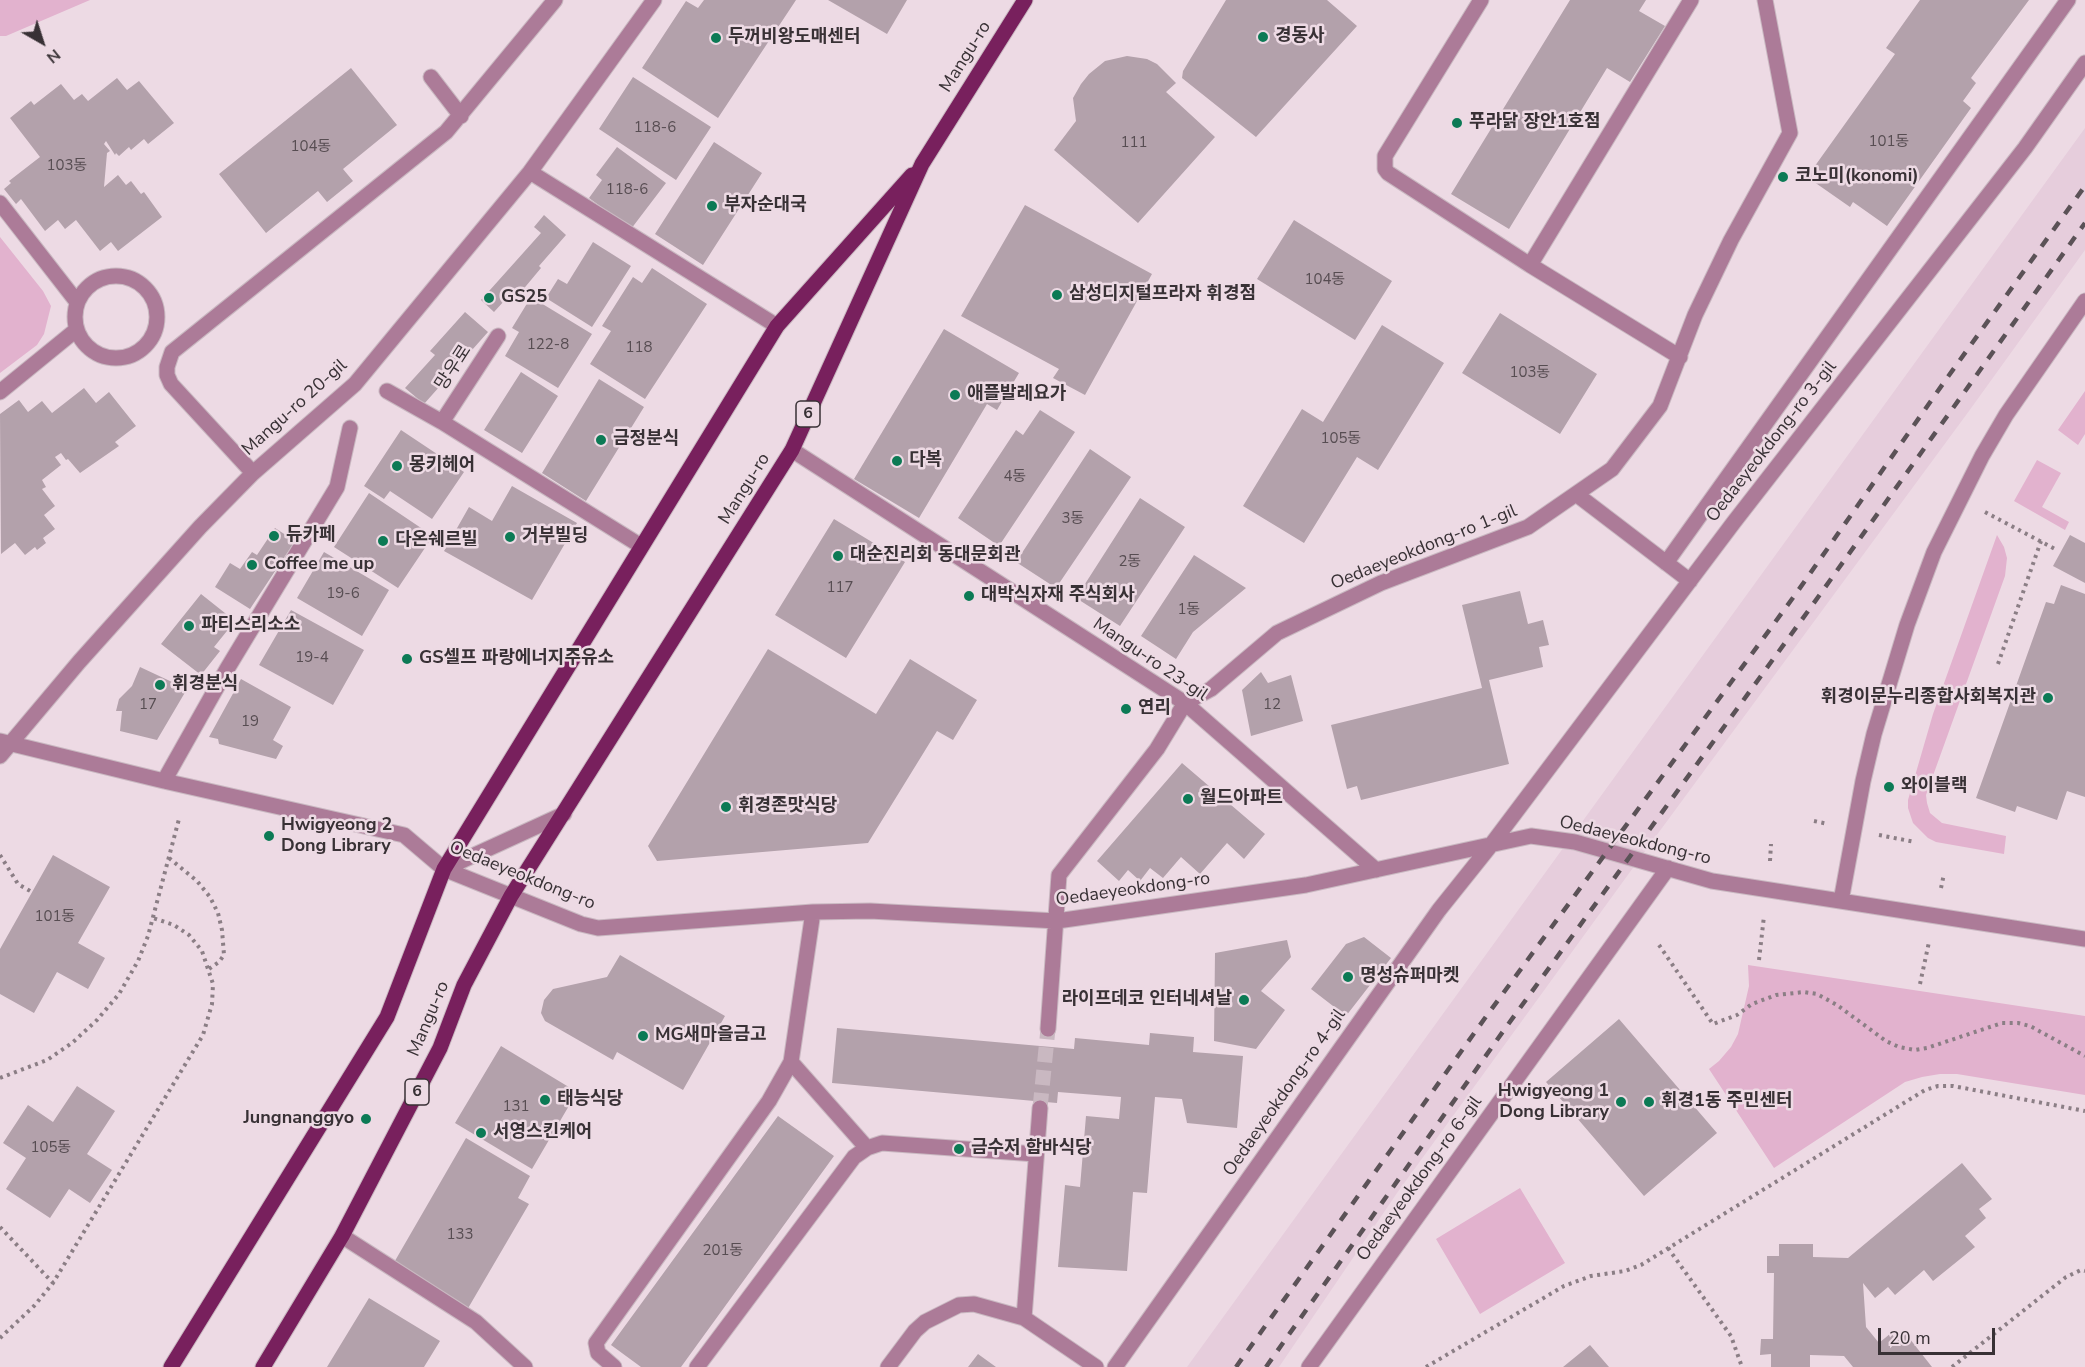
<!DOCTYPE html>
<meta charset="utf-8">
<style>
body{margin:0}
#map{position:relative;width:2085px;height:1367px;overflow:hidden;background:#eddae4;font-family:"Nunito Sans",sans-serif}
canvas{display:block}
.north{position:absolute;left:12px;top:12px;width:60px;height:60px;-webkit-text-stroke:4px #eddae4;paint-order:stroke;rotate:141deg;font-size:16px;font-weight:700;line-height:24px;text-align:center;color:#383135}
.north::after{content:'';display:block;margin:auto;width:21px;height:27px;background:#383135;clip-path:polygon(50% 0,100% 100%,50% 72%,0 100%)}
.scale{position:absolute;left:1878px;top:1328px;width:117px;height:27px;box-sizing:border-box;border:3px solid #383135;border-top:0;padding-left:8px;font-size:18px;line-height:21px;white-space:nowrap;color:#383135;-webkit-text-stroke:4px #eddae4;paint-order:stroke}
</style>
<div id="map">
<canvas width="2085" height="1367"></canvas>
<div class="north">N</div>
<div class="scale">20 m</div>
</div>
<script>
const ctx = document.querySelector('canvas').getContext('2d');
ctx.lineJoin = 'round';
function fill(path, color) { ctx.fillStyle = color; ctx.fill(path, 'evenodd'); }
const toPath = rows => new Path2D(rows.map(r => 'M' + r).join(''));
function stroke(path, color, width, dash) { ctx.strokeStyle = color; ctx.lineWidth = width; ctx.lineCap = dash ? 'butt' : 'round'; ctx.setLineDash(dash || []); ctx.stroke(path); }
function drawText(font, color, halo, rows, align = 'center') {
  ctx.font = font + ' "Nunito Sans","Noto Sans KR",sans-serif'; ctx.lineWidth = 5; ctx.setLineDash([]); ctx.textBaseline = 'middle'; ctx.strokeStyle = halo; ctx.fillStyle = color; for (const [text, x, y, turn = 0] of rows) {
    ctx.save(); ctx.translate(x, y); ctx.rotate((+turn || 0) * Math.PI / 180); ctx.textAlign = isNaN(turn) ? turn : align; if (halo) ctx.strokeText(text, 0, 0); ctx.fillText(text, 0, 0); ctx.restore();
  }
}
const built = toPath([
 [2085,128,2085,250,1969,411,1659,832,1397,1193,1279,1367,1187,1367]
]);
const green = toPath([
 [0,0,90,0,6,36,0,36],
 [0,237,43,291,51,306,44,334,37,345,0,373],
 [2085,391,2085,434,2078,445,2058,430],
 [2037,460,2061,473,2042,507,2069,522,2065,530,2014,501],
 [1997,535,2004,547,2007,558,2005,576,1926,795,1927,803,1930,813,1942,823,2006,836,2004,854,1936,842,1928,838,1913,823,1908,808,1908,800,1933,714],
 [1748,965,2085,1016,2085,1095,1957,1074,1940,1074,1922,1077,1905,1082,1774,1168,1709,1069,1719,1061,1731,1047,1738,1034,1749,986],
 [1520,1188,1565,1263,1480,1314,1436,1239]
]);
const building = toPath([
 [704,0,796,0,718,118,642,68,686,1,698,8],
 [828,0,907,0,887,34],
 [1226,0,1327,0,1357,26,1256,137,1182,78,1183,71],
 [1570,0,1646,0,1639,11,1665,26,1630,82,1607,68,1509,229,1451,194],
 [1920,0,2029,0,1971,78,1976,83,1963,101,1971,108,1887,226,1853,202,1850,207,1807,177,1895,54,1886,48],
 [1127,56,1147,59,1157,64,1176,83,1166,92,1215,137,1138,223,1054,150,1076,121,1073,98,1081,84,1089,74,1105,61],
 [351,68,397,125,343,169,353,181,327,202,318,191,266,233,219,174],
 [633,77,711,127,676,180,599,129],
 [117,78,127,90,139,81,174,123,148,144,144,139,131,150,129,147,119,156,116,153,115,155,106,141,104,144,110,151,107,153,104,187,118,175,126,185,131,181,141,194,144,192,162,217,118,251,111,242,100,251,76,220,65,229,58,220,45,231,21,199,16,204,4,189,11,183,9,181,40,157,10,118,31,101,34,105,61,84,74,100,82,94,88,101],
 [714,142,762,173,703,265,655,234],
 [617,147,666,183,631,229,589,198,602,180,596,175],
 [1025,205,1152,274,1085,395,1053,378,1059,369,961,316],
 [544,215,566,235,539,266,541,268,521,292,516,288,494,312,481,300,541,233,534,227],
 [1294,220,1392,281,1355,340,1257,279],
 [593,242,631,266,592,327,546,298,558,279,567,284],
 [652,268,707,304,645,399,590,364,611,331,602,326,633,277,642,283],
 [531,297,592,334,558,388,505,356,519,332,512,328],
 [465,312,488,332,424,404,405,388,435,355,430,351],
 [1500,313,1597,374,1560,434,1462,373],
 [1382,325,1444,363,1378,470,1357,457,1304,543,1243,506,1302,409,1323,422],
 [944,329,1019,373,997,410,987,404,919,518,854,479],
 [521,372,558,396,522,453,484,430],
 [599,379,644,407,586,501,542,473],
 [84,388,96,403,109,392,136,426,115,442,119,446,80,473,68,459,66,460,61,453,55,457,61,465,42,480,46,487,42,489,55,506,44,515,55,529,43,538,46,543,37,550,35,547,25,555,15,543,1,554,0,414,19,400,28,412,42,401,52,413],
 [1040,410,1075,432,999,546,958,518,1016,430,1023,435],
 [401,430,464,472,432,519,390,491,384,499,364,486],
 [1090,449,1131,477,1056,588,1016,562],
 [512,486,577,523,532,600,444,551,469,507,492,521],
 [369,493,433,536,398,588,334,547],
 [1140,498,1185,527,1120,626,1076,598],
 [834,519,905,562,846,658,775,615],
 [275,528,295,541,250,609,215,587,230,563,240,569,252,552,257,555],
 [2070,535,2085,543,2085,583,2053,566],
 [324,552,389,590,362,636,297,598],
 [1194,555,1246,588,1193,632,1176,659,1141,636],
 [2061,585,2085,594,2085,797,2067,791,2057,820,2017,806,2015,812,1976,798,2046,602,2054,604],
 [1520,591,1528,624,1543,620,1549,645,1539,647,1543,667,1489,680,1509,764,1361,800,1357,786,1347,789,1331,725,1482,688,1462,605],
 [201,594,235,621,214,647,220,651,201,675,161,644],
 [291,610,364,650,333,705,259,665],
 [768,649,876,714,910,659,977,700,953,740,937,731,868,843,657,861,648,846],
 [140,667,187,689,157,740,120,731,122,711,116,711,119,699,132,686],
 [1261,672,1268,683,1291,675,1303,721,1251,736,1242,690],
 [241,679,291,707,273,740,283,746,276,759,219,744,218,739,209,737],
 [1182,763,1265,834,1244,859,1227,843,1200,874,1181,857,1163,878,1150,868,1140,881,1128,870,1119,881,1097,861],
 [53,855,110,887,78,943,105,958,88,989,57,972,34,1013,0,994,0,949],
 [1364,937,1391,958,1346,1016,1311,989,1346,944],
 [1287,940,1291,957,1261,991,1285,1010,1256,1049,1214,1041,1215,953],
 [620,955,725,1016,683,1090,617,1052,613,1060,545,1021,541,1013,544,1000,553,989,607,977],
 [1619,1019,1717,1133,1644,1196,1546,1082],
 [837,1028,1074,1049,1075,1038,1149,1045,1150,1033,1194,1037,1193,1052,1243,1056,1237,1128,1187,1123,1182,1099,1155,1097,1147,1193,1133,1192,1127,1271,1058,1267,1065,1185,1080,1187,1086,1116,1119,1119,1121,1097,1058,1092,1057,1103,832,1083],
 [501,1046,577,1092,532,1169,455,1123],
 [77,1086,115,1111,87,1154,112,1170,90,1203,69,1189,50,1218,6,1189,26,1158,3,1143,28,1105,53,1122],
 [778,1116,834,1156,681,1367,641,1367,611,1345],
 [466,1138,530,1176,518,1198,529,1204,467,1310,392,1266],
 [1962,1163,1992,1199,1979,1209,1986,1218,1965,1236,1975,1247,1933,1281,1924,1270,1895,1295,1888,1287,1875,1298,1863,1283,1866,1327,1879,1343,1891,1333,1897,1341,1906,1334,1932,1367,1853,1367,1844,1356,1810,1355,1810,1367,1771,1367,1771,1354,1760,1355,1761,1339,1773,1339,1774,1273,1767,1273,1767,1256,1779,1256,1779,1244,1813,1244,1813,1257,1848,1258],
 [369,1298,440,1341,424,1367,327,1367],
 [1590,1345,1609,1367,1563,1367],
 [978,1354,996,1367,968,1367]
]);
const minorTunnel = toPath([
 [1040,1108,1048,1029]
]);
const path = toPath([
 [1985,512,2057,550],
 [1998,664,2041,541],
 [1814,821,1828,824],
 [1879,835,1915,842],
 [0,855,18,884,32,892],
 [169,858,197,881,210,897,218,913,222,930,224,955,219,962,209,969],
 [1770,861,1771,844],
 [1941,888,1944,874],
 [1659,945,1713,1024,1737,1015,1752,1004,1776,995,1804,992,1817,994,1837,1005,1886,1041,1899,1047,1915,1050,1927,1048,2002,1023,2018,1023,2030,1026,2085,1056],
 [1759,960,1764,916],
 [1920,984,1929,942],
 [0,1078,47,1060,72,1043,97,1020,119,994,138,961,148,936,179,819],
 [0,1227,53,1283],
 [1668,1248,1731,1336,1742,1367],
 [0,1338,34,1306,53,1283,203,1035,212,1004,213,984,202,951,189,935,174,925,153,918],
 [1426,1367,1564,1286,1591,1276,1625,1271,1641,1265,1925,1090,1938,1086,1953,1086,2085,1111],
 [1952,1367,2066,1277,2081,1270,2085,1271]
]);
const minor = toPath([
 [1481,0,1385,156,1385,169,1388,173,1530,265,1680,357],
 [431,77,461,116],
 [530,172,777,326],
 [0,203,77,302],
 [1530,265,1691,0],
 '75 317a41 41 0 1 1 82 0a41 41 0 1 1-82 0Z',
 [387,391,442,422,641,546],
 [0,392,76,330],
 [442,422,498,336],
 [792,450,1185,703,1376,870],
 [253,473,171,384,167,375,167,367,172,352,446,132,555,0],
 [1576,494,1690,581],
 [1666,563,2068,0],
 [0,741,164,781,404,835,444,869,581,924,598,928,813,912,870,911,1057,921,1306,885,1531,836,1575,842,1712,881,2085,939],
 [0,756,79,662,200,527,253,473,355,384,530,172,654,0],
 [164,781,227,669,337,487,350,428],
 [444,869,564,814],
 [1841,901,1863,781,1874,734,1907,625,1934,552,1982,456,2006,415,2085,301],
 [1048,1029,1059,875,1157,749,1185,703,1211,689,1277,633,1381,583,1528,527,1612,469,1660,406,1695,315,1731,240,1790,133,1765,0],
 [791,1062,867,1148],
 [342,1236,476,1322,525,1367],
 [1024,1318,1096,1367],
 [614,1367,598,1353,596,1343,769,1101,791,1062,813,912],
 [697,1367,854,1157,867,1148,882,1143,1036,1154],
 [888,1367,915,1331,925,1322,959,1305,974,1304,1024,1318,1040,1108],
 [1115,1367,1439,910,1491,845,1734,522,2025,148,2085,63],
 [1309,1367,1668,868]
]);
const major = toPath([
 [171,1367,387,1017,444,869,777,326,912,175],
 [263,1367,342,1236,440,1048,464,985,511,896,792,450,922,164,1025,0]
]);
const rail = toPath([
 [1236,1367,1485,1018,1795,595,1947,378,2085,186],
 [1266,1367,1504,1030,1811,607,2085,223]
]);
const markers = [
 [1263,37,6,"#0c7a55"],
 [716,38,6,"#0c7a55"],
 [1457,123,6,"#0c7a55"],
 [1783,177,6,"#0c7a55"],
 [712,206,6,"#0c7a55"],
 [1057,295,6,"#0c7a55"],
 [489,298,6,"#0c7a55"],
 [955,395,6,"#0c7a55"],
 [601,440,6,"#0c7a55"],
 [897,461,6,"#0c7a55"],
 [397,466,6,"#0c7a55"],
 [274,536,6,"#0c7a55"],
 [510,537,6,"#0c7a55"],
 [383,541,6,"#0c7a55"],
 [838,556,6,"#0c7a55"],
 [252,565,6,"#0c7a55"],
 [969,596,6,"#0c7a55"],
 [189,626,6,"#0c7a55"],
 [407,659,6,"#0c7a55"],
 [160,685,6,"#0c7a55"],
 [2048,698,6,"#0c7a55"],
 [1126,709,6,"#0c7a55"],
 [1889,787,6,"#0c7a55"],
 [1188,799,6,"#0c7a55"],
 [726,807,6,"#0c7a55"],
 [269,836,6,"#0c7a55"],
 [1348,977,6,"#0c7a55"],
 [1244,1000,6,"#0c7a55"],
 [643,1036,6,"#0c7a55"],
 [545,1100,6,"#0c7a55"],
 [1621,1102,6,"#0c7a55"],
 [1649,1102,6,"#0c7a55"],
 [366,1119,6,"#0c7a55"],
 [481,1133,6,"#0c7a55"],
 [959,1149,6,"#0c7a55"]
];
const numberNames = [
 ["118-6",655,128],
 ["101동",1889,142],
 ["111",1134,143],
 ["104동",311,147],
 ["103동",67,166],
 ["118-6",627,190],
 ["104동",1325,280],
 ["122-8",548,345],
 ["118",639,348],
 ["103동",1530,373],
 ["105동",1341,439],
 ["4동",1015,477],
 ["3동",1073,519],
 ["2동",1130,562],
 ["117",840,588],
 ["19-6",343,594],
 ["1동",1189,610],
 ["19-4",312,658],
 ["17",148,705],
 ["12",1272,705],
 ["19",250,722],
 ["101동",55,917],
 ["131",516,1107],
 ["105동",51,1148],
 ["133",460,1235],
 ["201동",723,1251]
];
const shields = [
 [808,414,24],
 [417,1092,24]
];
const shieldNames = [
 ["6",808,414],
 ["6",417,1092]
];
const poiNames = [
 ["경동사",1275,37],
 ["두꺼비왕도매센터",728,38],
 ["푸라닭 장안1호점",1469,123],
 ["코노미(konomi)",1795,177],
 ["부자순대국",724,206],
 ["삼성디지털프라자 휘경점",1069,295],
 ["GS25",501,298],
 ["애플발레요가",967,395],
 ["금정분식",613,440],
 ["다복",909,461],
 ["몽키헤어",409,466],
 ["듀카페",286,536],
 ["거부빌딩",522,537],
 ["다온쉐르빌",395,541],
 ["대순진리회 동대문회관",850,556],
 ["Coffee me up",264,565],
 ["대박식자재 주식회사",981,596],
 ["파티스리소소",201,626],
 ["GS셀프 파랑에너지주유소",419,659],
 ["휘경분식",172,685],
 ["휘경이문누리종합사회복지관",2036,698,"right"],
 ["연리",1138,709],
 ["와이블랙",1901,787],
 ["월드아파트",1200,799],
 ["휘경존맛식당",738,807],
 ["Hwigyeong 2",281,826],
 ["Dong Library",281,847],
 ["명성슈퍼마켓",1360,977],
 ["라이프데코 인터네셔날",1232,1000,"right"],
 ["MG새마을금고",655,1036],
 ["Hwigyeong 1",1609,1092,"right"],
 ["Dong Library",1609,1113,"right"],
 ["태능식당",557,1100],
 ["휘경1동 주민센터",1661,1102],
 ["Jungnanggyo",354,1119,"right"],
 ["서영스킨케어",493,1133],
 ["금수저 함바식당",971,1149]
];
const streetNames = [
 ["Mangu-ro",966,57,-58],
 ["망우로",454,368,-57],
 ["Mangu-ro 20-gil",295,408,-42],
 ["Oedaeyeokdong-ro 3-gil",1772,442,-52],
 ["Mangu-ro",745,489,-58],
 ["Oedaeyeokdong-ro 1-gil",1424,548,-22],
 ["Mangu-ro 23-gil",1150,660,34],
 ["Oedaeyeokdong-ro",1635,841,14],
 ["Oedaeyeokdong-ro",522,876,22],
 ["Oedaeyeokdong-ro",1133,890,-8],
 ["Mangu-ro",429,1019,-67],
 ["Oedaeyeokdong-ro 4-gil",1285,1093,-55],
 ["Oedaeyeokdong-ro 6-gil",1420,1179,-54]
];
fill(built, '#e6cddc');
fill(green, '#e2b2ce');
fill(building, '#b3a1ab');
stroke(minorTunnel, '#c9b8c1', 15, [15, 8]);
stroke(minor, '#c9b8c1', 17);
stroke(major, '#c9b8c1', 17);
stroke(path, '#8b7e85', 4, [3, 4.5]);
stroke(minor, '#ac7b98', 15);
stroke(major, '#78205d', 15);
stroke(rail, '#5b5257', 4.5, [10, 10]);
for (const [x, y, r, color] of markers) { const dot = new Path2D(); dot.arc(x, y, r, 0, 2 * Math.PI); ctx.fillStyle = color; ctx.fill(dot); stroke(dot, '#eddae4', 2); }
drawText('15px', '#574d52', null, numberNames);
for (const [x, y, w] of shields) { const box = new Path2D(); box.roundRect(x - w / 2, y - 13, w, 26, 4.5); ctx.fillStyle = '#eddae4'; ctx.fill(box); stroke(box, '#383135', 1.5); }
drawText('bold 16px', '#383135', null, shieldNames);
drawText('bold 18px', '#383135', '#eddae4', poiNames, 'left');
drawText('18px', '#383135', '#eddae4', streetNames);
</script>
